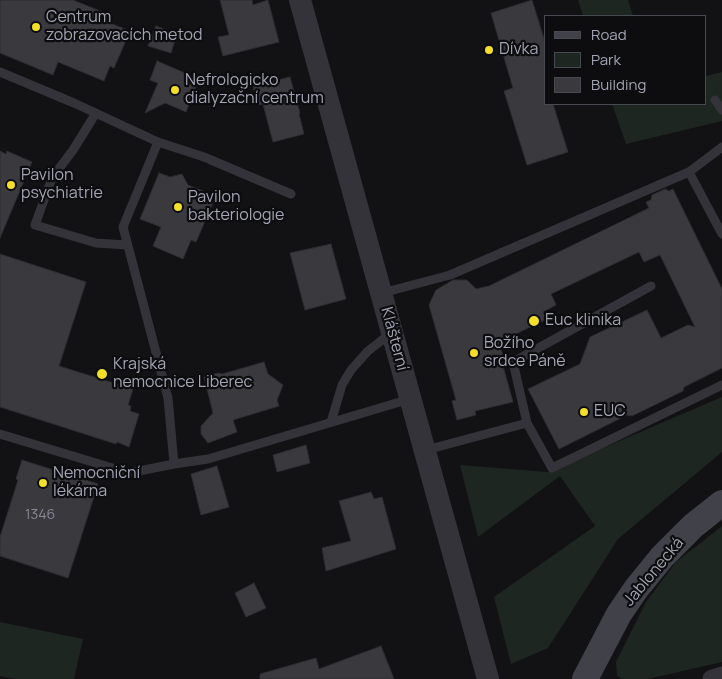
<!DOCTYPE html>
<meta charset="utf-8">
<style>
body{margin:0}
#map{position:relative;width:722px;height:679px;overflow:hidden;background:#121214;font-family:Manrope,sans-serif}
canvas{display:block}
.legend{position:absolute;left:544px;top:15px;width:162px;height:90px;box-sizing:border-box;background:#0d0d0f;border:1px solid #494951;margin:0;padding:6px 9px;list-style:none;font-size:15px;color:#a3a4b4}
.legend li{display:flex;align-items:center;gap:10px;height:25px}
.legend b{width:25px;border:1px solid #494951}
</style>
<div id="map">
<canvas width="722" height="679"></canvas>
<ul class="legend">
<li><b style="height:6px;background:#414149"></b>Road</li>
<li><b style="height:14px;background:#1e2621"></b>Park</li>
<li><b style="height:14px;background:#3a393e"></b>Building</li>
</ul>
</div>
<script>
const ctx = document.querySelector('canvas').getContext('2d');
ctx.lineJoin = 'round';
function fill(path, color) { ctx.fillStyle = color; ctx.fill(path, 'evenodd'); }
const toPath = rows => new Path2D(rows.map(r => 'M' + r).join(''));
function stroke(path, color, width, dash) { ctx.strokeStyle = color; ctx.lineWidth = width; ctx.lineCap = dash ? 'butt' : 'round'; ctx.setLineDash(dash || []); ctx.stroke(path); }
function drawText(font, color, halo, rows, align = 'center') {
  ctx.font = font + ' Manrope,sans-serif'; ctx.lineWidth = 4.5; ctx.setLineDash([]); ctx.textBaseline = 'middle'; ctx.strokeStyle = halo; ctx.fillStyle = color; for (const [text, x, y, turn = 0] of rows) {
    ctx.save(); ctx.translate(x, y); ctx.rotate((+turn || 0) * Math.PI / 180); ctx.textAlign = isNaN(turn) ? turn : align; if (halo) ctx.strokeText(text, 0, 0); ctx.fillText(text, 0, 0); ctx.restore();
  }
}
const green = toPath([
 [578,0,628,0,633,16,583,16],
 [722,72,722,121,626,144,612,104,706,104,706,76],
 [722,397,722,452,618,539,548,648,511,664,494,597,595,526,560,476,478,537,460,465,547,472],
 [722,526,722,662,648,679,623,679,617,676,616,662,646,602,676,562],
 [0,622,83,639,74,679,16,679,0,676]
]);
const building = toPath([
 [0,0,73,0,110,15,107,22,130,31,114,68,110,66,104,81,58,62,53,75,0,53,0,0],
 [220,0,252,0,253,5,268,0,279,42,223,56,218,37,229,35,220,0],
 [532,0,546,45,546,104,553,104,568,152,527,165,504,91,513,88,491,13,532,0],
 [156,26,177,34,171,53,148,46,156,26],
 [157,61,199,79,186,112,165,103,145,113,158,83,150,80,157,61],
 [290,77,300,113,299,114,304,134,273,142,263,104,258,105,253,86,290,77],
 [0,151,6,154,7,151,32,162,0,238,0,151],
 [159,173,170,177,182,174,188,185,216,196,196,242,191,240,183,259,153,246,161,227,140,219,159,173],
 [665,189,669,191,673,189,722,289,722,368,684,387,683,391,632,416,627,415,559,449,528,389,580,364,590,337,647,310,661,338,688,325,695,327,660,255,644,262,639,252,551,294,556,305,543,312,547,319,499,342,503,356,501,359,513,402,475,411,476,415,457,420,452,401,456,400,429,305,436,290,453,280,467,280,476,289,489,286,649,208,646,202,651,200,652,195,665,189],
 [331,244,346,299,305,310,290,253,331,244],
 [0,254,86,282,59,366,133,389,128,405,131,406,130,411,139,414,129,447,117,442,116,444,0,407,0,254],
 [264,362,268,374,283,385,277,400,279,406,233,420,237,432,208,443,201,434,201,426,213,413,204,377,218,373,222,374,264,362],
 [306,445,310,463,277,472,273,455,306,445],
 [22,460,98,484,68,578,0,556,0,537,18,480,16,479,22,460],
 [217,466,229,507,201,515,191,474,217,466],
 [371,492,374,499,382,497,396,549,326,571,322,548,351,541,339,501,371,492],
 [254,583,266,608,246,617,235,593,254,583],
 [381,646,394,679,260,679,260,674,316,658,319,669,381,646]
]);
const service = toPath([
 [0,72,74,103,158,142,204,157,291,194],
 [715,100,722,110],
 [96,113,73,150,52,178,35,225,96,243,127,245],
 [158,142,123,227,168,398,174,464],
 [689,172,722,234],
 [382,293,450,275,689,172,722,147],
 [331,422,342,385,351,370,368,351,391,333],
 [527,423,513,362,651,286],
 [0,434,129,473,174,464,208,459,410,399],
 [426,450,527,423,552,468,722,385]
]);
const minor = toPath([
 [712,679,722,676]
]);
const tertiary = toPath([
 [300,0,488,679]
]);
const secondary = toPath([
 [585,679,619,614,636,589,662,557,693,526,722,503]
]);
const markers = [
 [36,27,5,"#f4df29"],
 [489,50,5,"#f4df29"],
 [175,90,5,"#f4df29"],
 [11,185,5,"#f4df29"],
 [178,207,5,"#f4df29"],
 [534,321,6,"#f4df29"],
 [474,353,5,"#f4df29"],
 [102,374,6,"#f4df29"],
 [584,412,5,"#f4df29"],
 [43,483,5,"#f4df29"]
];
const numberNames = [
 ["1346",40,515]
];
const poiNames = [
 ["Centrum",46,18],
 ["zobrazovacích metod",46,36],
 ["Dívka",499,50],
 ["Nefrologicko",185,81],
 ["dialyzační centrum",185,99],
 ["Pavilon",21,176],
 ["psychiatrie",21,194],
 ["Pavilon",188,198],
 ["bakteriologie",188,216],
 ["Euc klinika",545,321],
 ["Božího",484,344],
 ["srdce Páně",484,362],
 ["Krajská",113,365],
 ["nemocnice Liberec",113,383],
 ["EUC",594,412],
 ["Nemocniční",53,474],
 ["lékárna",53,492]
];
const streetNames = [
 ["Klášterní",394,339,75],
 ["Jablonecká",654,572,-50]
];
fill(green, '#1e2621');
fill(building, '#3a393e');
stroke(building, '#2d2c30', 1);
stroke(service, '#333339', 9);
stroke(minor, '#333339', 19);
stroke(tertiary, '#333339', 22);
stroke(secondary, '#414149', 26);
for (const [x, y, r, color] of markers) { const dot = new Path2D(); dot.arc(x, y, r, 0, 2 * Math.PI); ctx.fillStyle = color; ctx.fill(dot); stroke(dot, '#0d0d0f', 2); }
drawText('14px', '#898996', null, numberNames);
drawText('16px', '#a3a4b4', '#0d0d0f', poiNames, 'left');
drawText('16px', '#a3a4b4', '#0d0d0f', streetNames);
</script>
